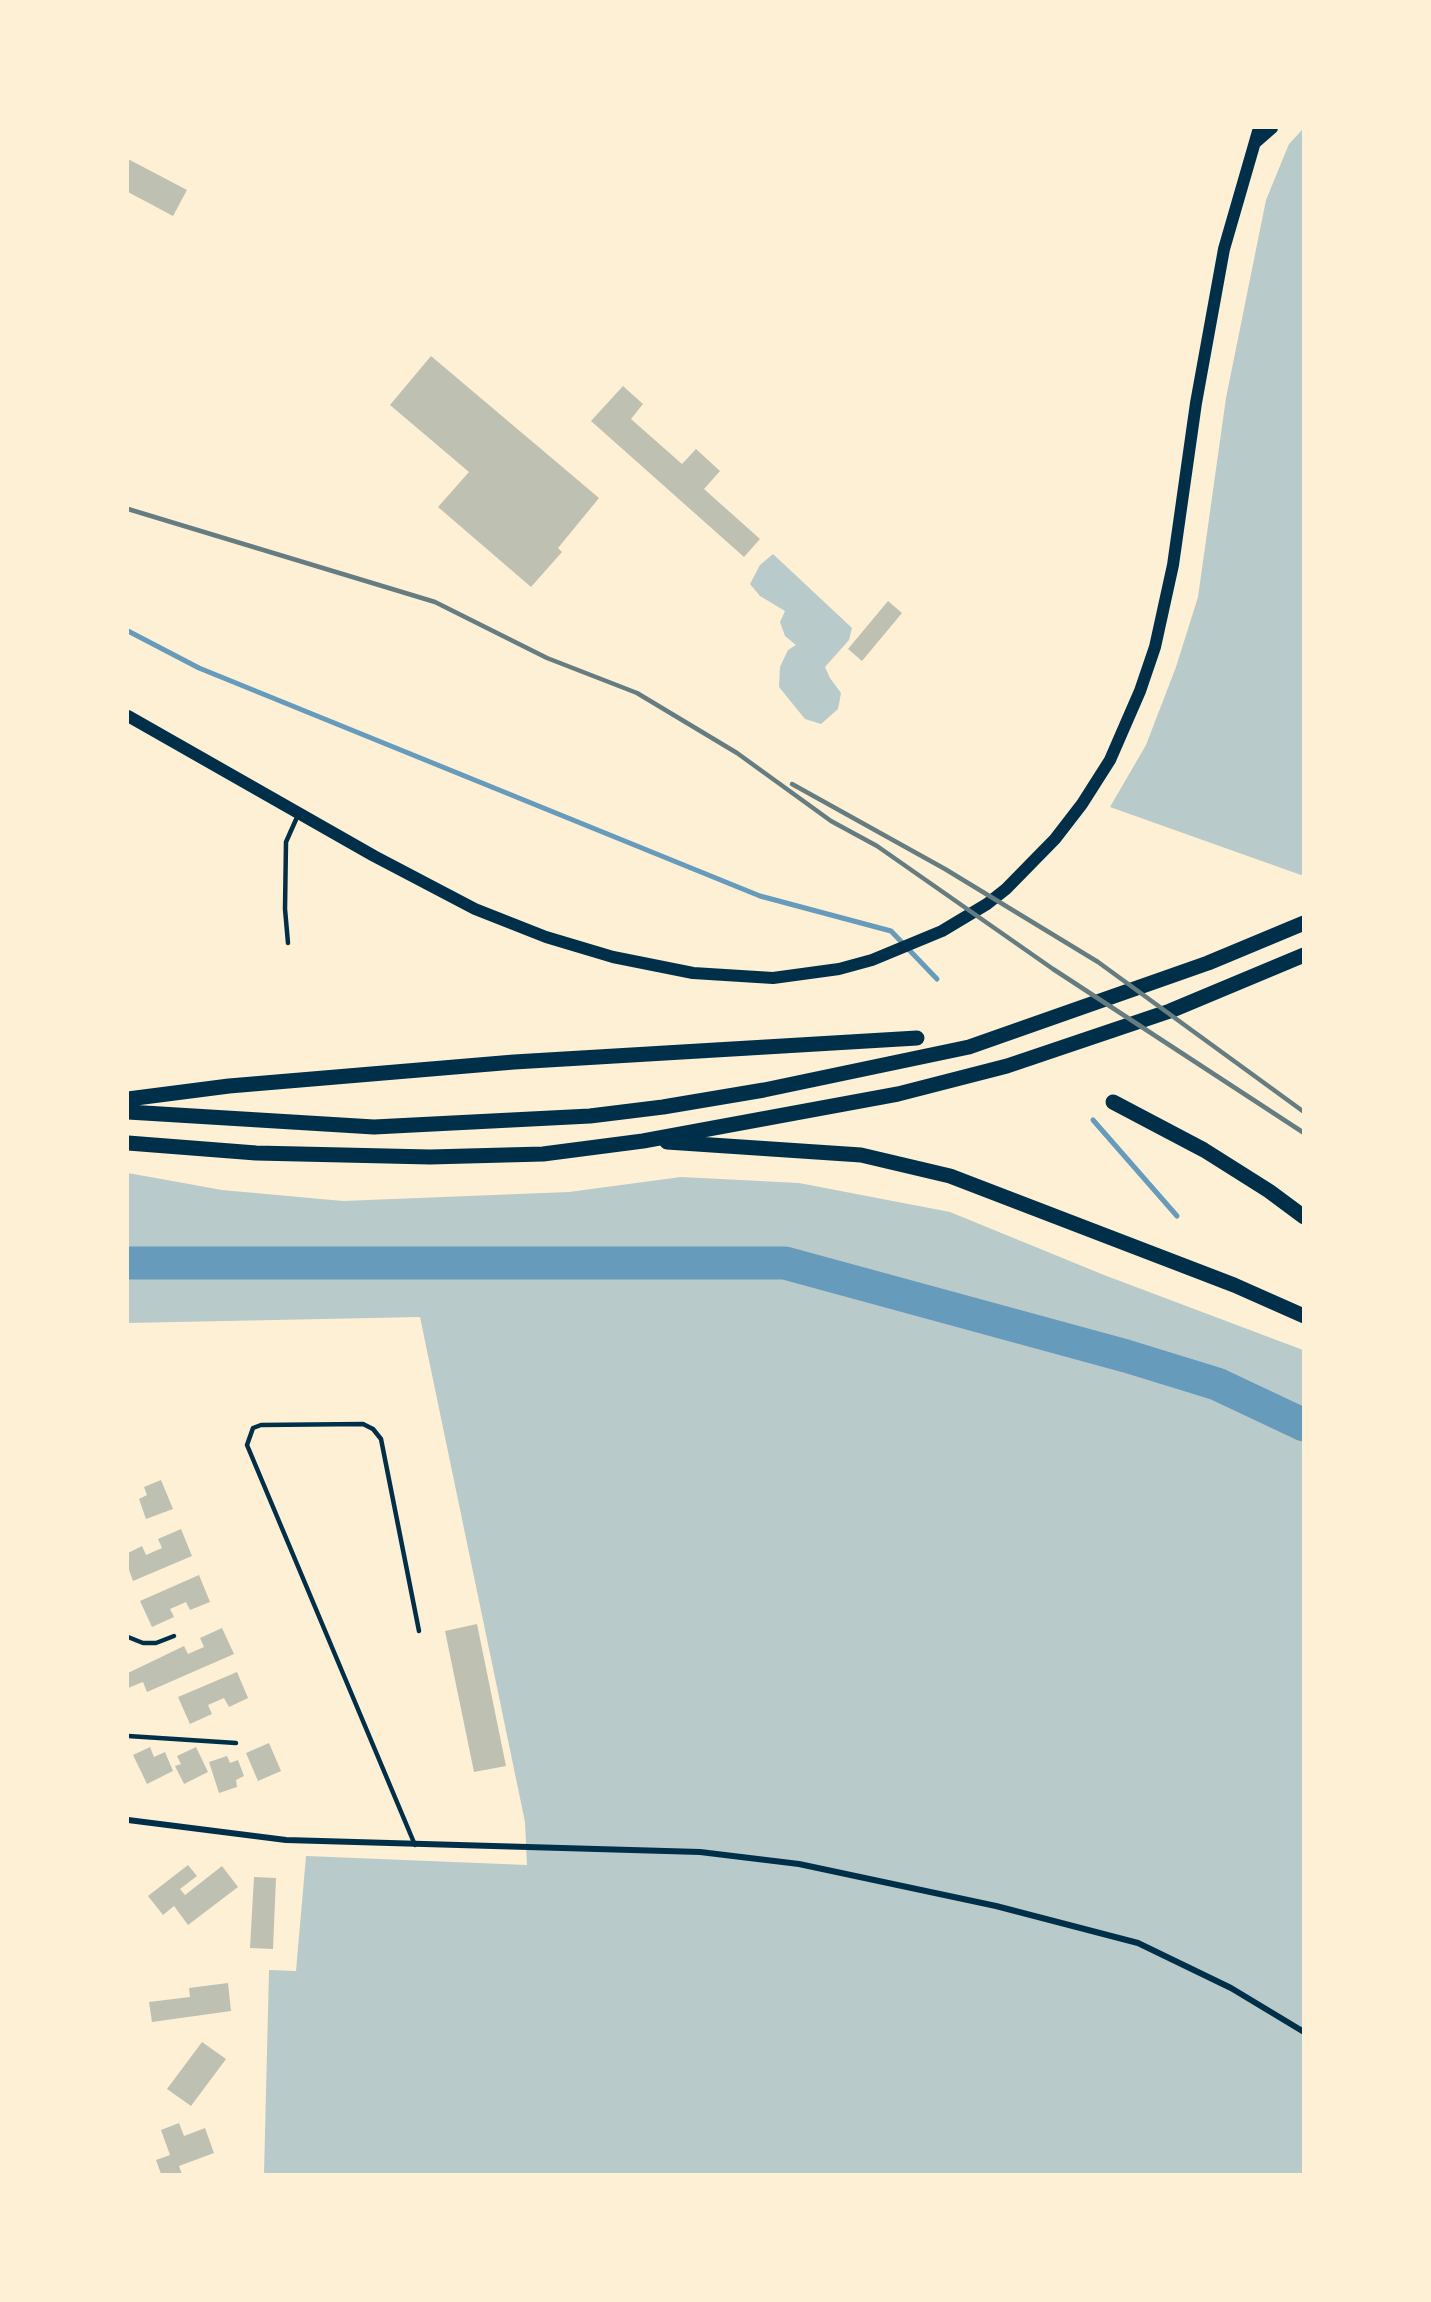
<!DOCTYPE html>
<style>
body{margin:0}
#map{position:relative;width:1431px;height:2302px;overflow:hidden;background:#fdf0d5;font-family:Poppins,sans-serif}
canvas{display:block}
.frame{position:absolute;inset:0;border:129px solid #fdf0d5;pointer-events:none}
</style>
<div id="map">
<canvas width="1431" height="2302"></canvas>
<div class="frame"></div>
</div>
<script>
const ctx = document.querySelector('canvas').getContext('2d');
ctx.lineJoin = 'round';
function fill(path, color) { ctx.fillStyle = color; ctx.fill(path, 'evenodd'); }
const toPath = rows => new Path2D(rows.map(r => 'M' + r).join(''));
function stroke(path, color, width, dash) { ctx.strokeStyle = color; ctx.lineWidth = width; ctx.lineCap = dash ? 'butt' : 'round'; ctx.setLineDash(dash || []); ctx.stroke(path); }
const green = toPath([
 [1303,129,1304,874,1301,875,1110,807,1146,745,1176,667,1198,597,1226,398,1266,200,1289,144],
 [773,554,852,628,849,640,825,667,830,678,841,693,838,709,821,724,805,719,779,687,780,667,788,650,796,645,785,636,780,622,785,611,760,596,750,584,760,565],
 [128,1173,222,1190,343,1201,569,1192,681,1177,799,1183,950,1212,1104,1275,1303,1350,1303,2174,264,2174,269,1970,296,1971,306,1856,527,1865,525,1822,420,1317,128,1323]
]);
const stream = toPath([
 [128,631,199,668,760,896,891,931,937,979],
 [1093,1120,1177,1216]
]);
const river = toPath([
 [128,1263,785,1263,1126,1356,1217,1384,1304,1425]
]);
const building = toPath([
 [128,159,187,190,173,216,128,192],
 [431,356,599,498,558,548,562,552,531,587,438,507,469,472,390,405],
 [623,386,643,404,631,419,682,464,696,449,720,471,704,489,760,539,744,557,591,421],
 [888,601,902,613,862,661,848,649],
 [161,1480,173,1509,146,1519,139,1499,147,1495,144,1487],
 [181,1529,192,1556,133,1581,128,1567,128,1553,142,1546,146,1555,162,1548,158,1539],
 [199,1575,210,1602,190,1610,186,1602,170,1609,174,1617,152,1627,140,1601],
 [477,1624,506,1766,474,1772,445,1631],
 [222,1628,234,1654,147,1692,143,1682,128,1688,128,1673,184,1646,188,1654,204,1647,200,1638],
 [237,1672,248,1698,229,1707,224,1698,208,1705,212,1714,190,1724,178,1697],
 [269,1743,281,1771,258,1781,246,1753],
 [150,1747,154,1757,165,1752,173,1771,147,1784,133,1755],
 [196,1747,208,1772,184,1784,175,1766,181,1764,177,1756],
 [227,1756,230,1763,238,1760,244,1776,236,1780,237,1787,219,1793,209,1762],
 [188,1865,197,1876,180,1889,185,1895,222,1866,238,1887,188,1925,174,1906,163,1915,148,1896],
 [254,1877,276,1878,273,1949,250,1948],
 [228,1983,231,2011,152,2022,149,2002,190,1997,189,1988],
 [202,2042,226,2059,191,2106,167,2089],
 [179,2123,184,2136,205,2128,214,2153,179,2166,182,2174,161,2174,156,2160,170,2155,161,2130]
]);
const service = toPath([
 [288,943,285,909,286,842,298,815],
 [128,1637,143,1643,156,1643,174,1636],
 [128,1736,236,1743],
 [415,1845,247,1445,253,1428,261,1425,363,1424,373,1429,381,1439,419,1631]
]);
const minor = toPath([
 [128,1820,286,1840,700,1852,799,1864,996,1906,1138,1943,1231,1988,1304,2032]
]);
const secondary = toPath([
 [1256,142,1272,128],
 [128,716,374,856,475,909,546,937,613,957,693,973,773,978,839,969,872,960,942,931,987,904,1006,889,1055,839,1082,804,1110,760,1140,691,1155,647,1173,565,1196,403,1224,249,1259,128]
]);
const primary = toPath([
 [128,1099,229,1086,514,1062,917,1038],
 [1113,1102,1204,1150,1269,1191,1304,1217],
 [128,1112,374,1127,590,1116,663,1107,764,1090,969,1047,1208,963,1304,923],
 [667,1142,861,1155,950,1176,1234,1285,1304,1316],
 [128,1143,256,1153,430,1157,543,1154,643,1141,898,1094,1007,1066,1170,1011,1304,955]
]);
const rail = toPath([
 [128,509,435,602,547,658,637,693,737,753,831,821,877,846,1053,969,1304,1133],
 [792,784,945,869,1098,962,1304,1112]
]);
fill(green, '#b9caca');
stroke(stream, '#669bbc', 5);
stroke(river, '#669bbc', 33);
fill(building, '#bec0b2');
stroke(service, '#003049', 4.5);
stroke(minor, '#003049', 6);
stroke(secondary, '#003049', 12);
stroke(primary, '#003049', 15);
stroke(rail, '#657d81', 4.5);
</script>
